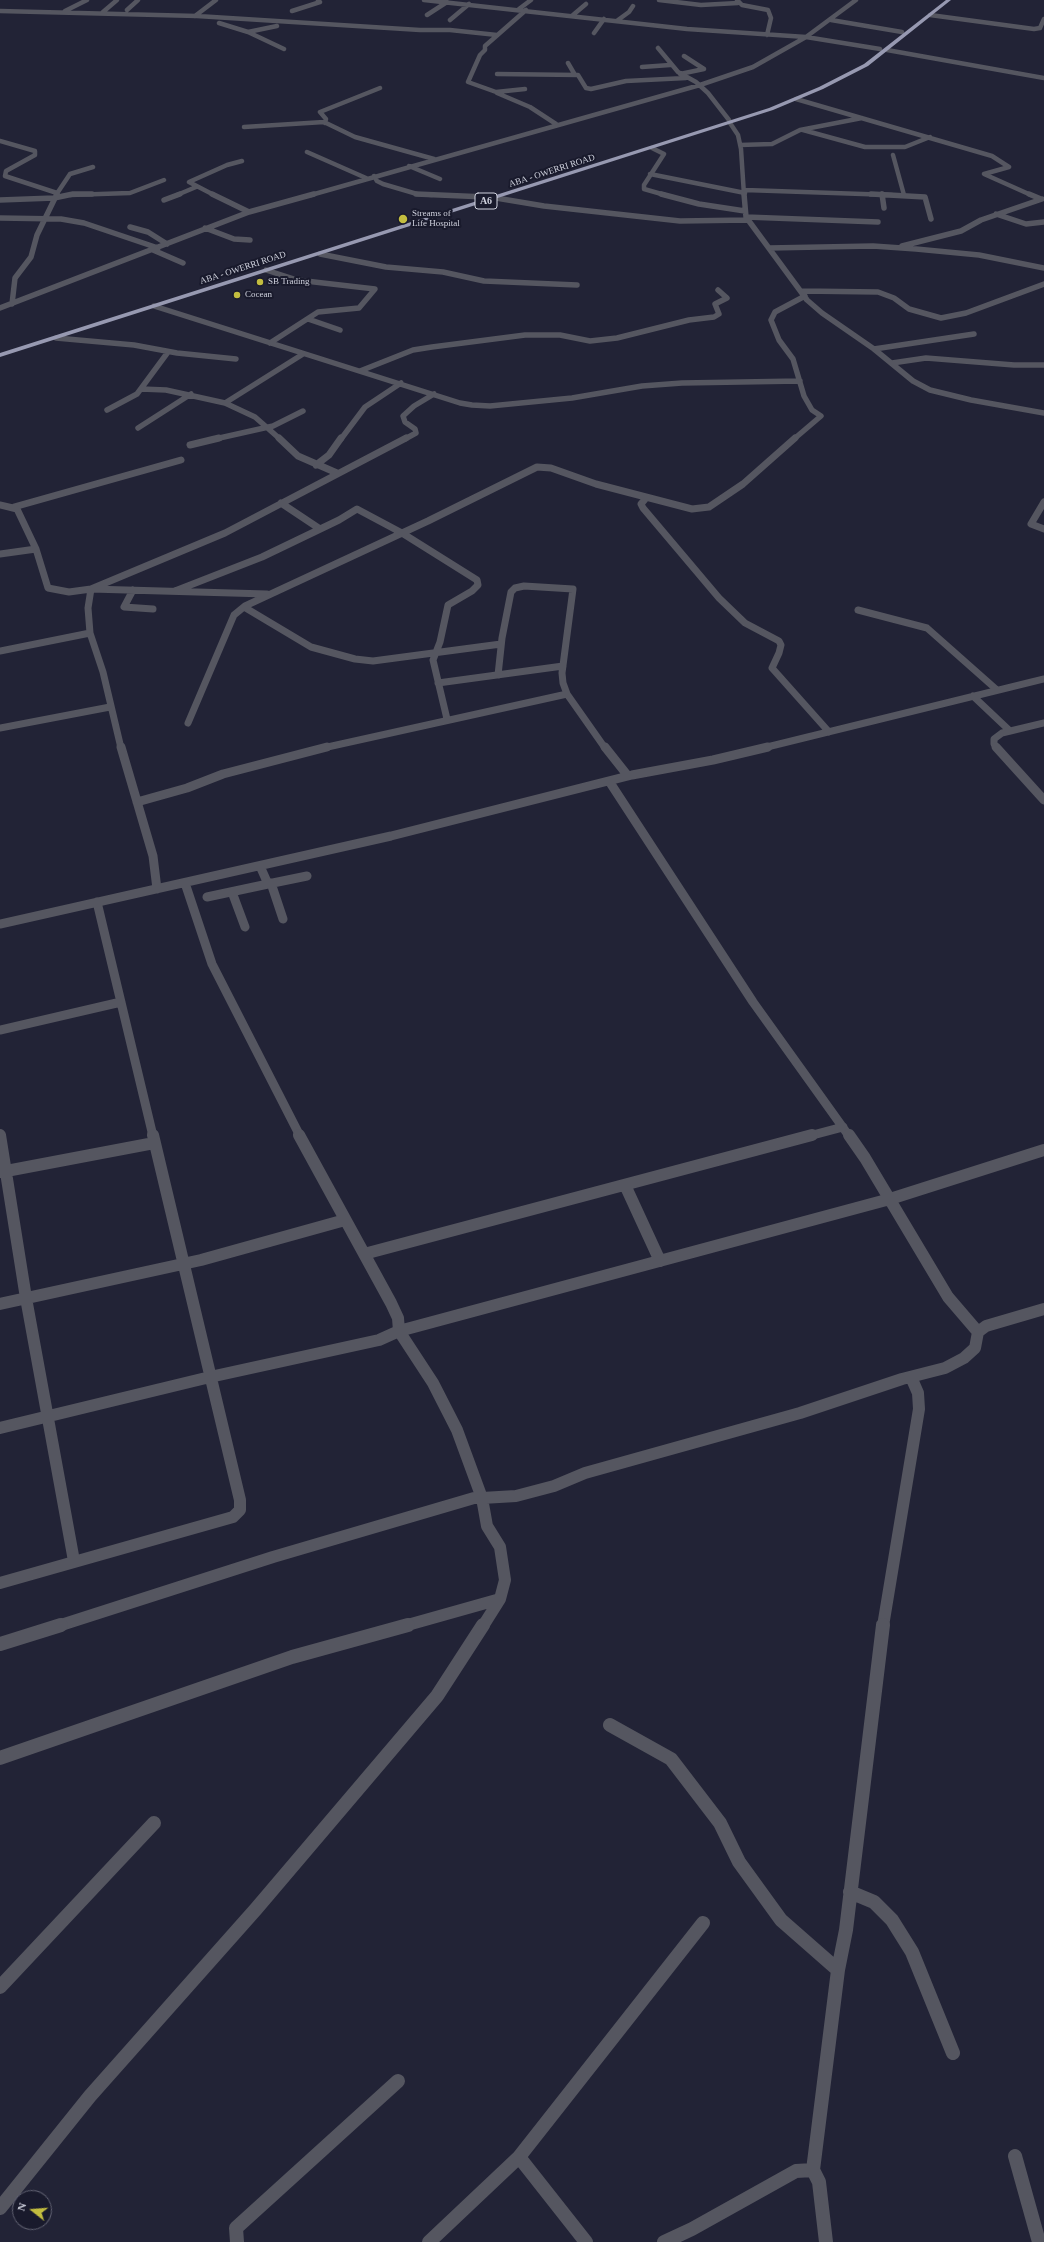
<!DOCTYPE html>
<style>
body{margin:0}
#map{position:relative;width:1044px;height:2242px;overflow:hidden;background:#222336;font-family:Georgia,serif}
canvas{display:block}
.north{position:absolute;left:12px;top:2190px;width:40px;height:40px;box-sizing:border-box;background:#191a2c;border:1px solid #626373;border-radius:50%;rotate:287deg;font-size:11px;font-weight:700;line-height:16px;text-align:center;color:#cfd1dd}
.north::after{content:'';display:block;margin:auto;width:14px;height:18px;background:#c3bd3f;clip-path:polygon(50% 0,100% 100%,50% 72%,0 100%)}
</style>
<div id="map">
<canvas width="1044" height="2242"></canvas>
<div class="north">N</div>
</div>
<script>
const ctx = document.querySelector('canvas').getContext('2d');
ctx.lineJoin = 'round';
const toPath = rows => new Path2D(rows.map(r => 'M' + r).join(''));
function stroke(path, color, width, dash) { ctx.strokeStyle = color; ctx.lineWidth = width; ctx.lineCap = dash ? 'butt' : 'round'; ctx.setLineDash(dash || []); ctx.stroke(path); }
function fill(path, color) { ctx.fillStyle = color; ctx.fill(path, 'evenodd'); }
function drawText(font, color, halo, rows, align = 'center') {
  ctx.font = font + ' Georgia,serif'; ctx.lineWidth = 4; ctx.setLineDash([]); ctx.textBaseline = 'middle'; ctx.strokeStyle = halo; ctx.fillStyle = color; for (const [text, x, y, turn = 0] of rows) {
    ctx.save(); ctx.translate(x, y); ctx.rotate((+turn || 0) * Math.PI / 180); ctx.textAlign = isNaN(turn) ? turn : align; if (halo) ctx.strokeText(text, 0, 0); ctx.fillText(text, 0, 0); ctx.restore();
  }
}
const minorFar5 = toPath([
 [424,0,687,29,806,37,880,49],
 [659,0,701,5,738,3],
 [737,0,742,5,768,10,771,18,767,35],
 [519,9,531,0],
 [127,10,138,0],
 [0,11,197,16,420,30,450,30,497,35],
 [65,11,87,0],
 [292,11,320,2,318,0],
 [103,12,117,0],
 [427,15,447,2],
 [573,15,586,4],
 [930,15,1034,29,1040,28,1044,19],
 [195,16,216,0],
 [450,20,469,4],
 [618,20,629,12,633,6],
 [831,20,902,32],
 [219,23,248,32,284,49],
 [248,32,277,26],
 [594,33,604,19],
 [658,48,678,72,696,82,708,93,729,120],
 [887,50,1044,78],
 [568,63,575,75],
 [642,67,670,65],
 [497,74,578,75,586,88,591,89,626,81,686,78],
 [680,74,704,69,684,56],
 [525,89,496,92,468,82,480,55,485,50,485,46,526,10],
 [497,93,530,107,556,124],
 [796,99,992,156,1009,167,984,174,1031,195],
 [325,123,326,119,320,112,380,88],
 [730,123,738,135,741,149,744,195],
 [244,127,324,122,355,137,434,159],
 [803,130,865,147,905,147,930,137],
 [0,141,35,151,35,155,6,171,5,176,57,193],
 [740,145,772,144,800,130,862,118],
 [652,148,664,154,644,185,644,189,665,195],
 [307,152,366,178],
 [893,155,904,195],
 [409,166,440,179],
 [650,174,745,193],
 [374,176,377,181,383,184,417,194,432,195],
 [745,190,892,195],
 [56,195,70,174,93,167],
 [70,195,130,193,164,180],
 [177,195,196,187],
 [214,195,189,182,227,165,242,161],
 [311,195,700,85,753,67,806,37,856,0]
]);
const minorFar4 = toPath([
 [212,194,249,212],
 [416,194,486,197],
 [661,194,699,204,745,211],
 [744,194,746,217,807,300,822,313,874,349,913,381,930,390,971,400,1044,413],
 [871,194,925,197,931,219],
 [882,194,884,208],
 [1029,194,1041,199],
 [496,198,544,206,680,221,748,220],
 [0,200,54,198,73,194,92,194],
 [164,200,180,194],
 [996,214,1026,224,1044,222],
 [746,217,878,222],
 [0,218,61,219,84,223,158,248],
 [130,227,148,232,167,244],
 [205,228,234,239,250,240],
 [902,246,961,231,981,220,1042,199],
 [769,248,873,246,916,249,979,255,1044,268],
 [153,250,183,263],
 [320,254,386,267,443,272,484,281,577,285],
 [266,270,297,280,375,289,359,308,318,312,270,343],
 [801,291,878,292,894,298,909,309,941,318,966,313,1044,284],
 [12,304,15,278,31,257,37,235,57,194],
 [154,306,460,403,472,405,490,406,572,398,642,386,682,383,800,381],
 [0,308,249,212,314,194],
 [308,319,340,330],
 [56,338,134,345,177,353,236,359],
 [874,349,974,334],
 [892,363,926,358,1014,365,1044,365],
 [360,371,413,350,432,347,525,335,560,335,590,341,617,338,689,320,714,317,719,314,715,304,727,298,718,290],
 [141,389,166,390,225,403,255,417,280,439],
 [225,403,303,354],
 [107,410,137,394,168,352],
 [138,428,191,394],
 [215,439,273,426,303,411],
 [341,439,365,407,401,383],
 [405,439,416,433,415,429,405,422,403,416,414,406,434,394],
 [794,439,821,416,812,410,804,396,793,359,779,340,771,320,775,312,805,296]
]);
const minorFar3 = toPath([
 [279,438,298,456,337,473],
 [190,445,219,438],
 [316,465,329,455,341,438],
 [646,498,641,504,643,508,719,598,745,623,779,641,781,645,779,653,772,668,829,732],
 [1044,502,1031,524,1044,529],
 [281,503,320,529],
 [0,505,17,509,36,549,48,588,69,592,91,589,225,533,406,438],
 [14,507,181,460],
 [0,554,36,549],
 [133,590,124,607,153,609],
 [175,591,262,557,339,520,357,509,402,533,477,580,478,585,472,591,448,605,440,642,433,660,447,719],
 [244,607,311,647,355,659,373,661,501,644],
 [858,610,927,628,997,690],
 [0,651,90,633],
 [498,675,502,638,511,592,515,588,524,586,573,589,562,673,563,683,567,694,605,748],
 [438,683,563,666],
 [973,696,1010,731],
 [188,723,234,615,245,606,428,521,537,467,551,468,596,484,692,509,709,507,743,484,795,438],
 [0,728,110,707],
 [121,748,103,672,90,633,88,608,91,589,267,594],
 [323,748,567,694],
 [763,748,1044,679],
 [997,748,994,744,994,739,1002,733,1044,723]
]);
const minorFar2 = toPath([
 [121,747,153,856,157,889],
 [605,747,628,776],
 [996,747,1044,800],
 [609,781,753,1002,849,1136],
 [137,802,187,788,223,774,327,747],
 [185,883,212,964,300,1136],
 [271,883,283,919],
 [268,884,307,876],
 [232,892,245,927],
 [207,897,268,884,260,866],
 [97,902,153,1136],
 [0,924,391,836,632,775,713,760,768,747],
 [0,1030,121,1002],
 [809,1136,843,1127]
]);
const minorFar1 = toPath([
 [0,1135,26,1298,74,1561],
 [849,1135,865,1158,948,1297,978,1332],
 [1,1172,154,1143],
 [625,1185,660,1261],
 [364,1254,812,1135],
 [0,1304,201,1260,345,1220],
 [0,1428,210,1377,379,1340,399,1331,398,1318,391,1303,299,1135],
 [0,1583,233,1517,240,1510,240,1500,153,1135],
 [58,1626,273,1557,474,1498,482,1498,457,1430,433,1383,399,1331,890,1199,1044,1150],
 [404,1626,500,1599],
 [483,1626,500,1599,505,1580,500,1547,487,1526,482,1498,516,1496,554,1486,585,1473,800,1413,902,1379,945,1368,964,1358,975,1348,978,1332,986,1326,1044,1309],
 [883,1626,919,1409,918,1393,911,1377]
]);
const minor = toPath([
 [0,1644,61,1625],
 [610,1725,671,1759,720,1823,739,1862,781,1920,838,1970],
 [0,1758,292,1657,408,1625],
 [850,1892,874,1902,892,1920,912,1952,953,2053],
 [0,1987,154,1823],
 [1015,2156,1039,2242],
 [519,2157,586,2242],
 [0,2208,90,2096,256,1909,437,1696,483,1625],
 [237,2242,236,2228,398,2081],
 [429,2242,519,2157,703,1923],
 [664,2242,692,2229,796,2171,813,2170],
 [826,2242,819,2182,813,2170,838,1970,846,1930,883,1625]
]);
const highway = toPath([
 [946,0,951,0,868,66,823,89,773,110,0,357,0,353,769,108,819,87,864,64,946,0]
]);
const markers = [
 [403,219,5,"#c3bd3f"],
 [260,282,4,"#c3bd3f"],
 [237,295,4,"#c3bd3f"]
];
const farStreetnames = [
 ["ABA - OWERRI ROAD",552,171,-18],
 ["ABA - OWERRI ROAD",243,268,-18]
];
const farPoinames = [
 ["Streams of",412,214],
 ["Life Hospital",412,224],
 ["SB Trading",268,282],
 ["Cocean",245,295]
];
const shields = [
 [486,201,22]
];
const shieldNames = [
 ["A6",486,201]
];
stroke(minorFar5, '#555660', 4.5);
stroke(minorFar4, '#555660', 5.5);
stroke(minorFar3, '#555660', 7);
stroke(minorFar2, '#555660', 9);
stroke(minorFar1, '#555660', 12);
stroke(minor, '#555660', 14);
fill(highway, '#9799b1');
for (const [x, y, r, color] of markers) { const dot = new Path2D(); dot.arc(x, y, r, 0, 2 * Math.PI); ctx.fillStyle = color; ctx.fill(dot); stroke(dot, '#191a2c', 1.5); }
drawText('9px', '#cfd1dd', '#191a2c', farStreetnames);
drawText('9px', '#cfd1dd', '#191a2c', farPoinames, 'left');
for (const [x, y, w] of shields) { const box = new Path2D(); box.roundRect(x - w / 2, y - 8, w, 16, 3); ctx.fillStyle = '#191a2c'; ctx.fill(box); stroke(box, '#cfd1dd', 1); }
drawText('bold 10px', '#cfd1dd', null, shieldNames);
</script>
